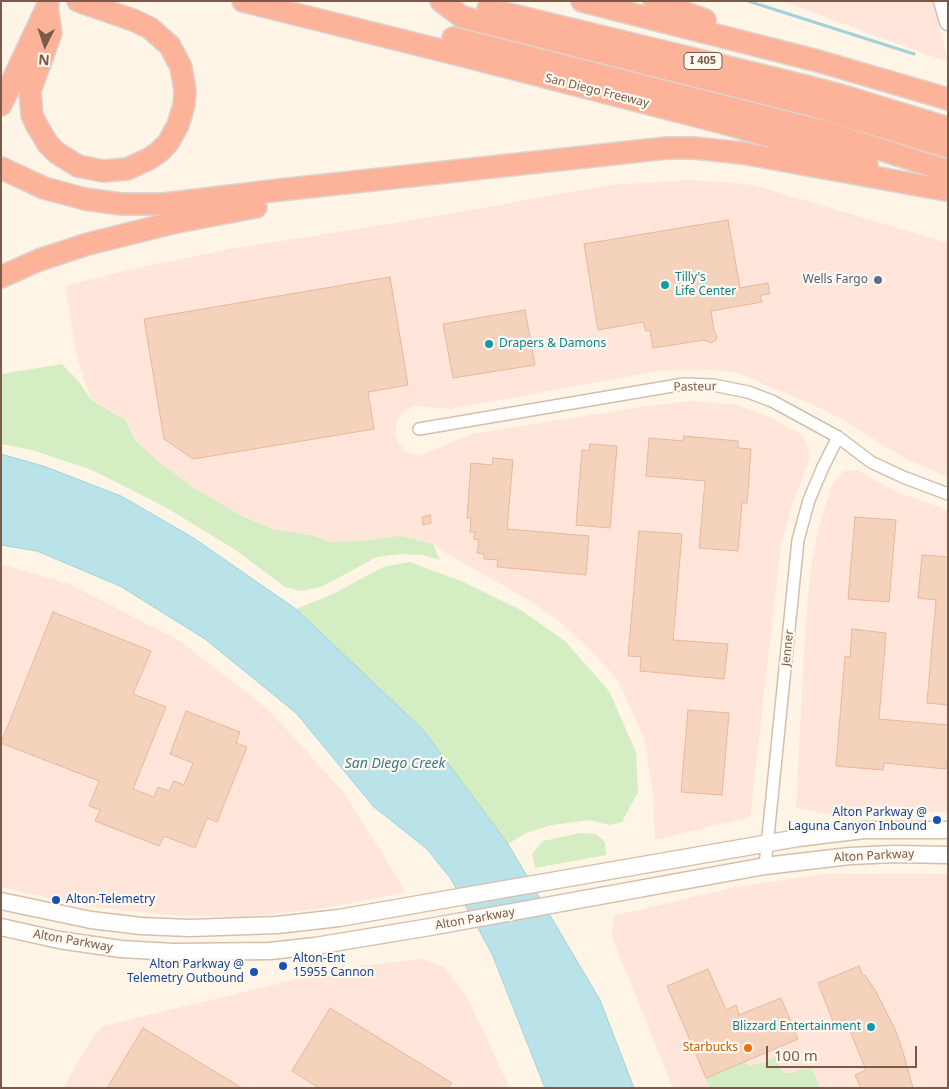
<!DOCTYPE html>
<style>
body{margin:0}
#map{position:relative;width:949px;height:1089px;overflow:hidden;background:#fef5e7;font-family:"Noto Sans",sans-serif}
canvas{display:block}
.frame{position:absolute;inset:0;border:2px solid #7a5a49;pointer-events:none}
.north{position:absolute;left:20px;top:20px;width:50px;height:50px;-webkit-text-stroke:4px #fff8ee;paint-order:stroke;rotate:184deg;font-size:14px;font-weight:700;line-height:20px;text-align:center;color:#7a5a49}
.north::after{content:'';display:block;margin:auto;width:18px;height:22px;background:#7a5a49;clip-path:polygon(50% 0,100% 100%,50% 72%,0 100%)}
.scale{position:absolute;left:766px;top:1046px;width:151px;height:22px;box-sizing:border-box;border:2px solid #7a5a49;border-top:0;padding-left:6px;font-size:15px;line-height:18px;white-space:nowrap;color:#7a5a49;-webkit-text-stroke:4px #fff8ee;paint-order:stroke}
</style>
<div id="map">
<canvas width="949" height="1089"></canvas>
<div class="frame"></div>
<div class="north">N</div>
<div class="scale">100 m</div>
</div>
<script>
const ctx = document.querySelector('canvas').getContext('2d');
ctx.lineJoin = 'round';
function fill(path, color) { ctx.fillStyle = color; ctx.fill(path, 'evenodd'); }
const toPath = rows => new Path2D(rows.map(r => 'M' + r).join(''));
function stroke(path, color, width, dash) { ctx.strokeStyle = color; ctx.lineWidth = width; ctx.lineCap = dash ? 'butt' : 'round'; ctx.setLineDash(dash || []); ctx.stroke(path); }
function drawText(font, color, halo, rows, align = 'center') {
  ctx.font = font + ' "Noto Sans",sans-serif'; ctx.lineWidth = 4.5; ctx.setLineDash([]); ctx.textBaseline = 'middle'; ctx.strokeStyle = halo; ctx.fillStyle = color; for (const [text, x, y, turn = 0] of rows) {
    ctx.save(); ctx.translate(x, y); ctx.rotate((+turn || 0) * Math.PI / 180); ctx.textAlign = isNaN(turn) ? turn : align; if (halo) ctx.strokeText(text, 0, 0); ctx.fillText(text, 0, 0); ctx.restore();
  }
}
const commercial = toPath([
 [782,1,933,1,948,62,928,55],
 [687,180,727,182,753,185,948,243,948,477,908,460,838,417,818,407,738,373,712,370,658,371,451,409,414,406,403,411,397,421,395,432,398,442,404,451,419,456,472,434,647,406,693,401,737,405,769,417,804,436,810,458,793,502,781,545,750,817,655,840,653,793,644,738,618,681,595,655,560,622,529,600,444,552,433,544,361,541,331,542,314,536,272,529,238,514,191,486,158,461,136,441,125,420,91,400,77,358,65,286,146,266,230,249,414,220,610,185],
 [857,470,899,493,948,510,948,812,827,814,796,808,805,632,811,565,819,526,833,482,844,471],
 [1,564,69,584,180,641,269,710,344,793,406,892,325,908,241,917,169,915,80,905,1,887],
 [822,874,948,874,948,1088,673,1088,612,938,613,916,736,887],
 [422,959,443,966,467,997,510,1088,63,1088,93,1037,103,1026,348,967]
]);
const green = toPath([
 [62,364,79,382,91,400,125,420,136,441,158,461,191,486,238,514,272,529,314,536,331,542,361,541,400,536,433,544,440,560,421,555,401,554,377,557,321,587,301,591,285,587,237,551,167,508,92,470,32,450,1,444,1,374],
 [410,562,461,581,519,609,565,641,609,691,636,752,638,792,622,822,610,825,589,820,552,825,526,833,508,844,423,730,296,609,333,594,383,567],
 [581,833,596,834,605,842,606,855,535,868,532,854,543,841],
 [775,1055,781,1069,785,1073,792,1073,811,1066,820,1088,710,1088,706,1078,744,1062,749,1066,767,1062]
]);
const water = toPath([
 [1,454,46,467,121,496,192,537,296,609,423,730,508,844,600,1000,634,1088,545,1088,492,954,451,879,427,849,374,807,296,713,205,639,120,586,37,551,1,545,1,454]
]);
const stream = toPath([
 [748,1,914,54]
]);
const building = toPath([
 [728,220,740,288,768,283,770,294,760,295,762,302,711,311,714,331,717,336,716,340,711,343,704,340,653,348,650,330,646,331,643,322,598,330,584,244,728,220],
 [390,277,408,385,368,392,374,429,193,459,164,439,144,319,390,277],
 [525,310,535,365,453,378,443,324,525,310],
 [684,436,738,441,738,448,751,449,747,503,742,503,738,551,699,548,705,481,646,476,649,438,683,441,684,436],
 [590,444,617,446,610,528,576,525,582,450,589,451,590,444],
 [493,458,513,460,507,529,589,536,586,575,497,567,498,560,484,559,484,554,477,553,479,540,474,539,475,532,470,532,471,518,467,518,471,463,492,465,493,458],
 [430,515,431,523,423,525,422,517,430,515],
 [855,517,896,520,889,602,848,599,855,517],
 [639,531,682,534,673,640,728,644,724,679,640,671,641,657,628,656,639,531],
 [922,555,948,557,948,705,927,703,936,600,918,598,922,555],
 [53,612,151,651,133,694,166,707,133,789,154,797,158,787,169,791,174,781,184,785,193,763,170,754,186,711,240,732,236,743,247,747,217,822,207,818,195,848,164,836,159,846,95,821,100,810,89,806,99,781,1,743,53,612],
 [852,629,886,633,879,719,948,725,948,762,946,762,946,769,884,763,883,770,836,766,845,656,850,657,852,629],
 [688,710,729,713,722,795,681,792,688,710],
 [859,966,863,976,865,975,875,990,895,1029,903,1052,913,1088,861,1088,855,1075,866,1070,845,1019,834,1024,818,983,859,966],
 [708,969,726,1010,736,1005,739,1015,781,998,798,1039,706,1078,667,986,708,969],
 [330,1008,452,1083,448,1088,319,1088,292,1071,330,1008],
 [143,1028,242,1088,107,1088,143,1028]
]);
const minor = toPath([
 [419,429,684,384,713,385,748,392,772,401,838,437,871,462,903,477,948,494],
 [765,866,798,540,809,500,823,467,838,437]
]);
const secondary = toPath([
 [942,1,948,22],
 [1,901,91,920,141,926,190,928,277,925,339,918,798,838,864,830,948,830],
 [1,927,59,940,121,949,173,952,270,951,315,946,430,927,765,866,850,856,894,854,948,855]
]);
const motorway = toPath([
 [243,1,468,57,723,123,867,164],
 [441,1,462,17,807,104,948,147],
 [582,1,818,61,948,99],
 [654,1,705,20],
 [47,6,51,33,30,91,32,115,36,124,48,144,57,153,78,166,103,171,127,169,149,159,159,152,168,143,178,125,184,105,185,90,181,67,170,46,150,28,133,20,78,1],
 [488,9,785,81,840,95,948,128],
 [453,38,829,133,948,171],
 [1,105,48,5],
 [1,168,44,188,85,199,121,204,164,204,280,190,667,148,694,148,742,153,945,190],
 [1,277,39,260,88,244,172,223,256,207]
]);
const markers = [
 [878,280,5,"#5c6f8a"],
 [665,285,5,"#0f9aa8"],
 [489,344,5,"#0f9aa8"],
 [937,820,5,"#1a4fb4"],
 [56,900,5,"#1a4fb4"],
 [283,966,5,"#1a4fb4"],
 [254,972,5,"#1a4fb4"],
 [871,1027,5,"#0f9aa8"],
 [748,1048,5,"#e8710a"]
];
const shields = [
 [703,61,38]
];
const shieldNames = [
 ["I 405",703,61]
];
const streetNames = [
 ["San Diego Freeway",597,91,14],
 ["Pasteur",695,387,-1],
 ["Jenner",788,648,-84],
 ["Alton Parkway",874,856,-3],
 ["Alton Parkway",475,919,-10],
 ["Alton Parkway",73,941,10]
];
const cultureNames = [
 ["Tilly's",675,278],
 ["Life Center",675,292],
 ["Drapers & Damons",499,344],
 ["Blizzard Entertainment",861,1027,"right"]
];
const serviceNames = [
 ["Wells Fargo",868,280]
];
const transitNames = [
 ["Alton Parkway @",927,813],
 ["Laguna Canyon Inbound",927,827],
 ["Alton-Telemetry",66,900,"left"],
 ["Alton-Ent",293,959,"left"],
 ["15955 Cannon",293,973,"left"],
 ["Alton Parkway @",244,965],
 ["Telemetry Outbound",244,979]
];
const foodNames = [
 ["Starbucks",738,1048]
];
const waterNames = [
 ["San Diego Creek",395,764]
];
fill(commercial, '#ffe5da');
fill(green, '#d5edc3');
fill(water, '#b9e3e9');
stroke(water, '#9ed3dc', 1);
stroke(stream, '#9ed3dc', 3);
fill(building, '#f5d2bc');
stroke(building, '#e9b89b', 1);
stroke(minor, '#d4beae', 14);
stroke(secondary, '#d7beab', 19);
stroke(motorway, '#dcd4d0', 24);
stroke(minor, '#fff', 11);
stroke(secondary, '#fff', 16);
stroke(motorway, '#fcb399', 21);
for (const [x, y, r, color] of markers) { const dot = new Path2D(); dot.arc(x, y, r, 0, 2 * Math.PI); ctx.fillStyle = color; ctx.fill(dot); stroke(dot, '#fff8ee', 2); }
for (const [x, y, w] of shields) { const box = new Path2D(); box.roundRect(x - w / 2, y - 8.5, w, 17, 4); ctx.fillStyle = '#fff8ee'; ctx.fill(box); stroke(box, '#7a5a49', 1); }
drawText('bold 11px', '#7a5a49', null, shieldNames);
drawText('12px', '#7a5a49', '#fff8ee', streetNames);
drawText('12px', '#0d838f', '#fff8ee', cultureNames, 'left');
drawText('12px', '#4e5e75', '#fff8ee', serviceNames, 'right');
drawText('12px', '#164399', '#fff8ee', transitNames, 'right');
drawText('12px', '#c56008', '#fff8ee', foodNames, 'right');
drawText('italic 14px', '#3d7b87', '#fff8ee', waterNames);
</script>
